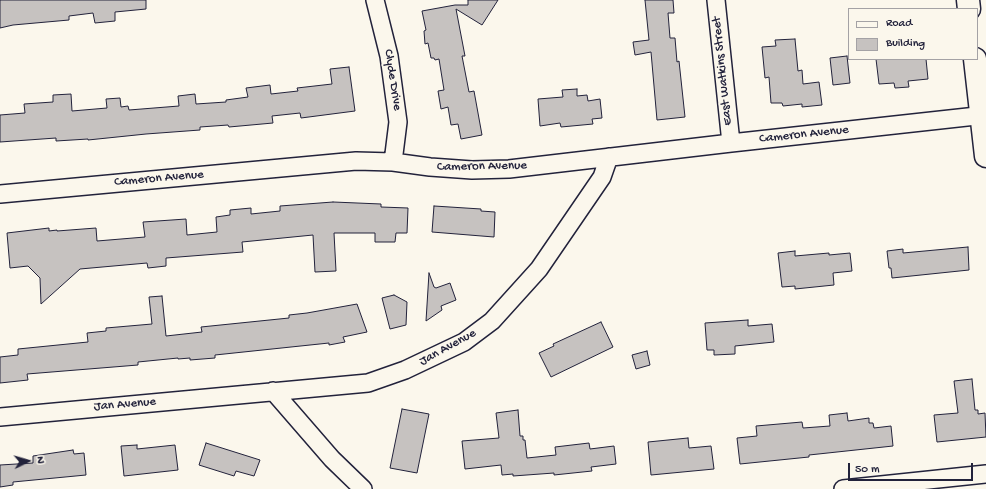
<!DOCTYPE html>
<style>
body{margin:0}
#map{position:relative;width:986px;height:489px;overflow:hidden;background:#fbf7ec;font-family:"Gochi Hand",sans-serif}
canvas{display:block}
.legend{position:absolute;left:848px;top:8px;width:130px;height:52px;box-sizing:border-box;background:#fbf7ec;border:1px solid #a4a2a5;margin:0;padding:5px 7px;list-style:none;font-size:12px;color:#22223b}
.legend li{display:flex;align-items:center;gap:8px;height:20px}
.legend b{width:20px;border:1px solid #a4a2a5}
.north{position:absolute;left:8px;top:441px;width:40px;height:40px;-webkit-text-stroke:3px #fbf7ec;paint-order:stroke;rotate:85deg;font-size:11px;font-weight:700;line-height:16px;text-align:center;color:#22223b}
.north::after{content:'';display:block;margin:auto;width:14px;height:18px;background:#22223b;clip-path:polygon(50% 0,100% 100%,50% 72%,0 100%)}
.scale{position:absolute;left:848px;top:463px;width:125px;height:18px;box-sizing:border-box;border:2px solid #22223b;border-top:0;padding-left:5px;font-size:12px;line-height:14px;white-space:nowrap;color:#22223b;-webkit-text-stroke:3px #fbf7ec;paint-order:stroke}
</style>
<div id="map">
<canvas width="986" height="489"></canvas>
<ul class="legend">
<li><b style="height:5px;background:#fbf7ec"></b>Road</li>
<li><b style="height:11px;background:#c6c2c0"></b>Building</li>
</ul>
<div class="north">N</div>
<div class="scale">50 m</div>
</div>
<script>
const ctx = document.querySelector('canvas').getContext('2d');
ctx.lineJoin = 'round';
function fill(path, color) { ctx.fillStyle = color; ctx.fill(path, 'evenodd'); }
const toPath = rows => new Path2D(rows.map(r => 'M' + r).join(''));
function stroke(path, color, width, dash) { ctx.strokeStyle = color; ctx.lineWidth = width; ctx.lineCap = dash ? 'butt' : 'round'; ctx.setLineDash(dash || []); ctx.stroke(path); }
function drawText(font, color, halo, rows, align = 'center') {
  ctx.font = font + ' "Gochi Hand",sans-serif'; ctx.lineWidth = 3.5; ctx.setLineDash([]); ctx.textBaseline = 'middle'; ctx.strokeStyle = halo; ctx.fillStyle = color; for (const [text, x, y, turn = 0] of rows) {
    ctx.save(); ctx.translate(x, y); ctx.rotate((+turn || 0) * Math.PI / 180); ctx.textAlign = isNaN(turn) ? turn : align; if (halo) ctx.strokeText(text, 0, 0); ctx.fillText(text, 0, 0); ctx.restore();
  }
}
const building = toPath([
 [0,0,146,0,146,9,115,12,115,21,95,23,93,13,69,16,69,20,13,25,0,28,0,0],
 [468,0,498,0,482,25,456,9,465,56,462,56,469,92,474,91,482,135,461,139,458,124,451,125,448,107,441,109,438,91,444,90,439,59,435,60,434,58,431,58,428,43,425,44,424,31,426,30,422,11,455,5,468,5,468,0],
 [645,0,673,0,674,13,668,13,670,38,675,38,677,62,679,61,685,117,657,120,651,52,635,55,633,42,649,40,645,0],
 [795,39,798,71,802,70,803,84,819,82,822,105,802,107,802,104,783,106,782,103,771,103,769,77,765,78,762,47,776,46,775,40,795,39],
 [847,56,850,83,833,85,830,58,847,56],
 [876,59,926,59,928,79,908,81,909,87,895,88,894,83,879,84,876,59],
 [349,67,355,111,301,118,300,113,272,116,273,123,229,127,228,125,200,127,200,130,146,134,88,140,88,139,56,141,56,138,0,142,0,115,25,113,24,104,53,102,53,95,71,94,72,111,107,108,106,99,120,98,121,107,128,106,129,110,179,106,178,96,195,94,196,104,226,102,226,100,248,97,246,88,270,85,271,94,298,91,297,88,332,84,330,69,349,67],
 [577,89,577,96,587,95,588,101,600,99,602,118,592,119,593,124,561,127,560,123,540,126,538,99,563,97,562,90,577,89],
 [333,202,381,204,381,207,408,208,407,233,396,233,395,242,375,242,375,233,334,233,336,271,315,272,313,235,242,242,243,252,166,258,166,266,148,268,147,263,80,269,41,304,40,278,28,266,10,268,7,233,49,228,49,231,57,230,57,231,96,228,97,241,145,237,143,222,186,219,187,235,217,232,216,217,230,215,230,210,251,208,251,214,280,211,280,206,333,202],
 [434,206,481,209,481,211,495,212,494,237,432,232,434,206],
 [968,247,969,270,892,278,891,268,889,268,887,251,903,249,903,253,968,247],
 [795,251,795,256,829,253,829,255,850,253,852,271,833,273,834,285,795,289,795,286,782,287,778,253,795,251],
 [429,273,434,287,436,288,450,283,456,300,441,306,442,310,426,321,429,273],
 [394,295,407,302,406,325,390,329,382,298,394,295],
 [162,296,166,336,202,332,201,327,289,318,289,315,307,313,357,304,367,332,343,337,345,342,329,345,329,343,215,355,215,358,190,360,190,358,178,359,178,358,138,362,138,365,27,374,28,380,0,383,0,357,18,355,18,349,88,342,87,333,106,331,106,328,152,324,149,297,162,296],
 [748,320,748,326,772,324,774,342,735,346,735,354,714,355,714,350,707,350,705,323,748,320],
 [601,322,613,347,551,377,539,353,554,346,553,344,601,322],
 [647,351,650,365,636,369,632,355,647,351],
 [972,379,975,410,978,410,978,414,985,413,986,437,937,442,934,415,958,413,954,381,972,379],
 [402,409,429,414,417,473,390,468,402,409],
 [518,410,520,436,523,436,523,440,525,440,527,458,556,455,555,447,589,443,590,449,614,446,616,464,591,467,592,471,554,475,554,473,513,476,513,474,502,475,501,465,465,469,462,441,499,438,496,413,518,410],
 [847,413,848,421,869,418,869,423,873,423,874,428,891,426,893,446,809,455,809,457,740,464,737,438,757,436,756,426,802,422,803,428,830,426,829,415,847,413],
 [688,438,689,448,711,446,714,469,651,475,648,442,688,438],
 [206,443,260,460,254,476,236,471,234,476,199,465,206,443],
 [137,445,137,449,175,445,178,470,124,476,121,446,137,445],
 [73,450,74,454,84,453,86,475,13,482,13,485,0,487,0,465,33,463,33,456,73,450]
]);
const street = toPath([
 [375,0,389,56,398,122,393,162],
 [716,0,731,143],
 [0,194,356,161,393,162,430,167,472,170,509,169,731,143,986,115],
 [273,391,332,459,363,489],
 [0,417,368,383,405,370,464,342,492,321,539,269,602,177,609,157],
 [843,489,986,474]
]);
const secondary = toPath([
 [968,0,969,9],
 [975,59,986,156]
]);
const streetNames = [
 ["East Watkins Street",723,71,-96],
 ["Clyde Drive",392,80,81],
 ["Cameron Avenue",804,135,-6],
 ["Cameron Avenue",482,167,-1],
 ["Cameron Avenue",159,179,-5],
 ["Jan Avenue",448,348,-29],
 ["Jan Avenue",125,405,-5]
];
fill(building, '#c6c2c0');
stroke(building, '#22223b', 1);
stroke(street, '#22223b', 20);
stroke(secondary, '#22223b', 25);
stroke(street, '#fbf7ec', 17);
stroke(secondary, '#fbf7ec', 22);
drawText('13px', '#22223b', '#fbf7ec', streetNames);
</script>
